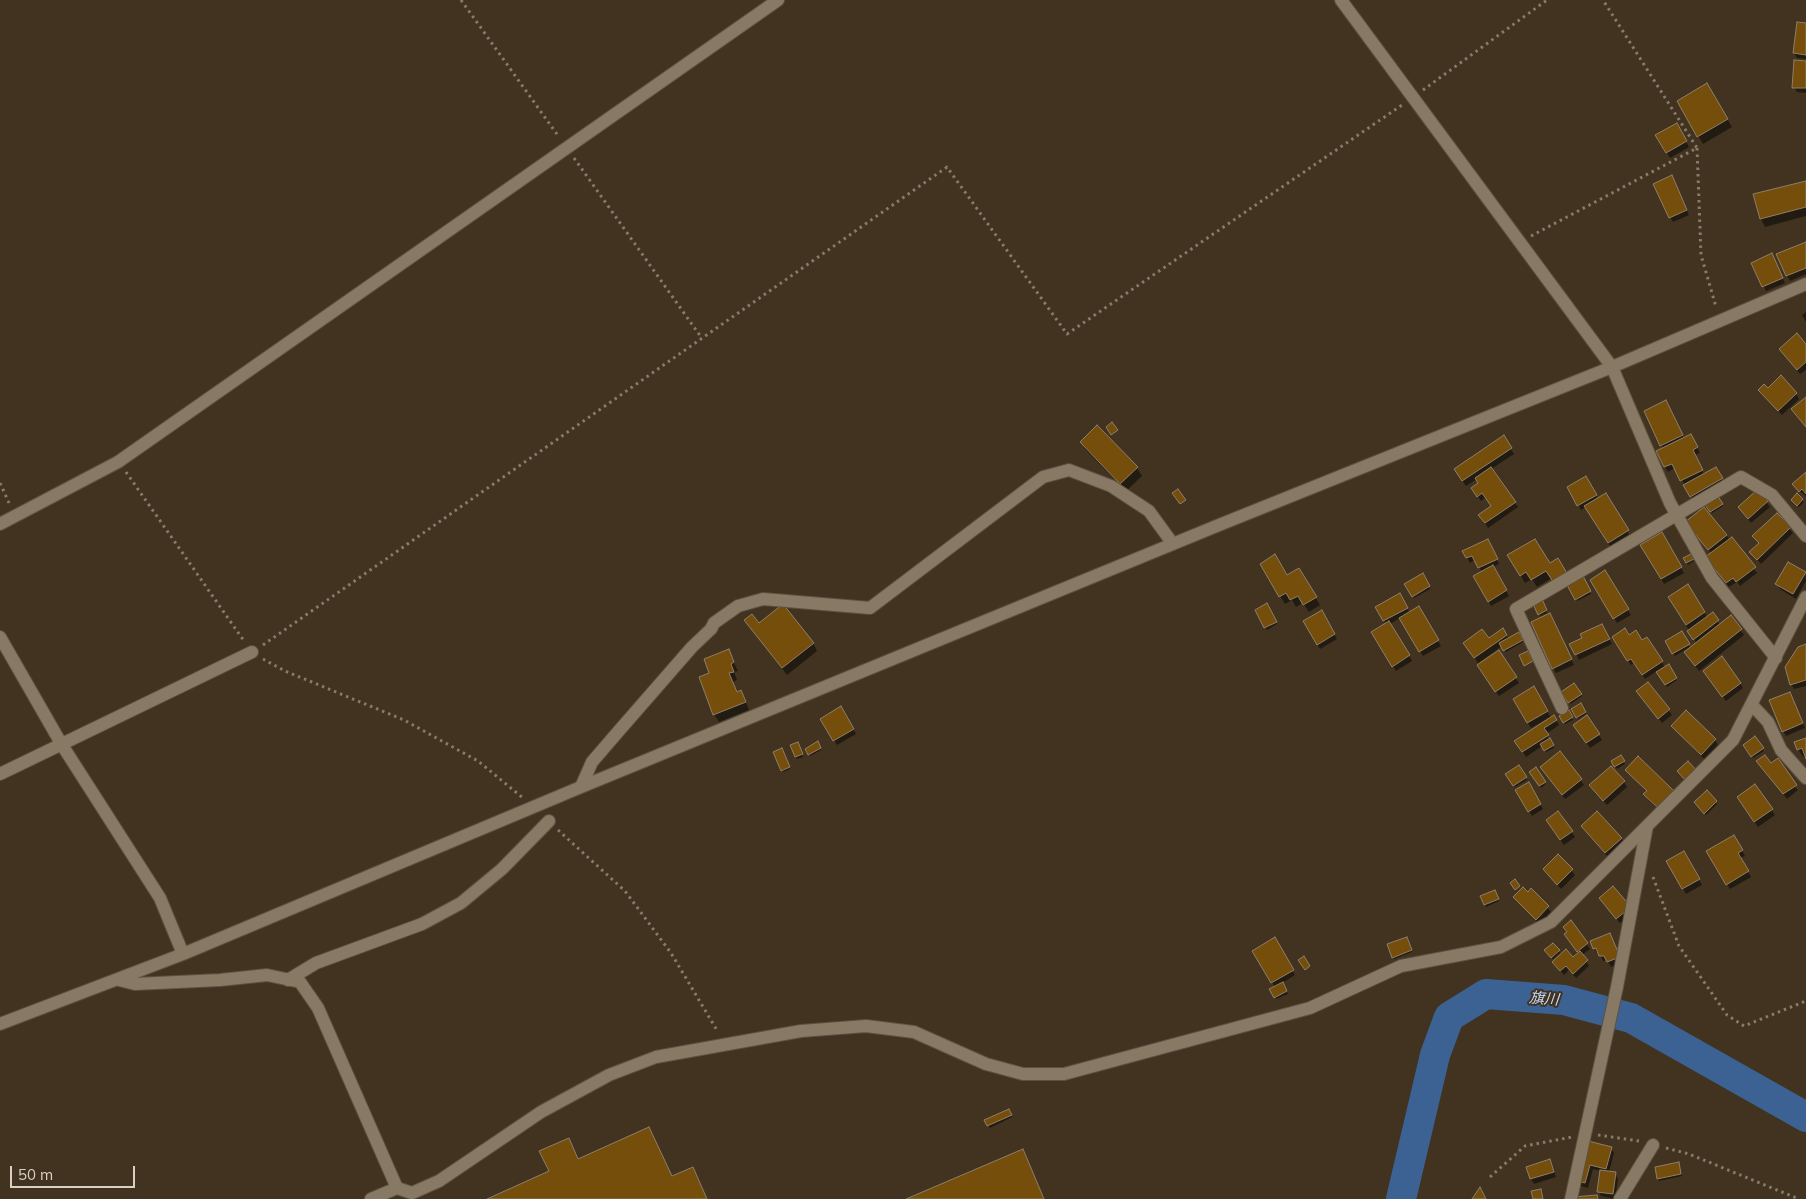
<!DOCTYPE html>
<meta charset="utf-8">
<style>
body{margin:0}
#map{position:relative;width:1806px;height:1199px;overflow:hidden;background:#413320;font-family:Mulish,sans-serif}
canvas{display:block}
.scale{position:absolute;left:10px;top:1166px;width:125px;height:22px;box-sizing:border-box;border:2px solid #d9d0c5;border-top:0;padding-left:6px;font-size:15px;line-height:18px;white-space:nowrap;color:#d9d0c5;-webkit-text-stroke:4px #413320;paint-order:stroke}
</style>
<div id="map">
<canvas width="1806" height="1199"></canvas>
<div class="scale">50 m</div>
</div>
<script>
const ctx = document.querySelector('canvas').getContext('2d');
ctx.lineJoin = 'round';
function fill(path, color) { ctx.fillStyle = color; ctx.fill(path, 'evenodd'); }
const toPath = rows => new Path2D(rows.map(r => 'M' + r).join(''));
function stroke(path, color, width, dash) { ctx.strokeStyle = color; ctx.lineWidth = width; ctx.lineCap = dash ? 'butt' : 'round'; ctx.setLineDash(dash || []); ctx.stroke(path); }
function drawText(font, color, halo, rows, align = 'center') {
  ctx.font = font + ' Mulish,"Noto Sans JP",sans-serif'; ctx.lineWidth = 4; ctx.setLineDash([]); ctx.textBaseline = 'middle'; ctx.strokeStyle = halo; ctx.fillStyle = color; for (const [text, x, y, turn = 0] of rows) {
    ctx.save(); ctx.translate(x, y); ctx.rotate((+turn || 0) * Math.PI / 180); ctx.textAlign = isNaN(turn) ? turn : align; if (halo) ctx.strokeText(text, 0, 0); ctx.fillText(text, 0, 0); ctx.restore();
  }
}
const shadow = toPath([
 [1806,24,1806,59,1797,58,1794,53],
 [1806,62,1806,93,1797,92,1794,87],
 [1707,85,1732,127,1703,144,1678,101],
 [1677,124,1689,147,1670,158,1657,135],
 [1674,182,1689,215,1673,222,1670,217],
 [1806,182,1806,216,1765,227,1761,219],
 [1806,243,1806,274,1790,281,1787,276],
 [1774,260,1785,283,1766,291,1753,263],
 [1806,312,1806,322,1802,315],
 [1806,346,1806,370,1800,374,1780,349],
 [1767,389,1796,394,1799,399,1782,415,1763,395],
 [1669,407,1684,439,1694,441,1700,453,1695,455,1704,475,1715,468,1724,484,1694,501,1675,468,1668,472,1665,467,1658,452,1663,449,1645,412],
 [1097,427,1137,468,1142,476,1126,491,1086,450,1081,442],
 [1503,437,1514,454,1491,469,1518,507,1488,528,1483,520,1493,506,1486,497,1481,501,1475,493,1479,483,1477,479,1466,486,1458,474],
 [1806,473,1806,496,1797,489],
 [1586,478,1598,499,1605,494,1630,536,1611,548,1586,507,1581,510,1569,487],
 [1758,491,1770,507,1751,523,1739,507],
 [1716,495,1723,506,1712,513,1705,502],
 [1797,495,1804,502,1799,507,1793,502],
 [1777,514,1793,533,1761,564,1751,552,1759,544,1754,536],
 [1690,527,1726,535,1757,573,1740,586,1737,582,1729,587,1710,562,1712,554],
 [1661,534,1684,573,1664,584,1642,545],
 [1490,545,1499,564,1493,567,1509,596,1491,606,1475,576,1482,572,1475,560,1470,563,1464,552],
 [1509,555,1549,565,1572,584,1582,578,1591,594,1577,601,1568,585,1552,578,1537,587,1532,579,1525,583],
 [1690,555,1694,561,1688,565,1684,559],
 [1261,564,1287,576,1298,569,1320,605,1309,612,1303,603,1296,607,1292,600,1285,604],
 [1605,572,1631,615,1617,623,1591,580],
 [1805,573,1806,581,1796,599,1780,589,1777,584],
 [1422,575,1430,589,1414,598,1406,584],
 [1687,586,1707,617,1712,613,1720,625,1730,617,1744,635,1699,671,1689,658,1697,644,1669,597],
 [1399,595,1410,613,1419,607,1441,646,1423,656,1400,618,1390,624,1412,661,1396,671,1373,632,1386,624,1377,607],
 [1541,601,1547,613,1540,616,1534,605],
 [1266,605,1277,624,1267,630,1256,610],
 [1321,612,1337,639,1320,649,1304,622],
 [746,620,813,643,817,651,787,675],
 [1553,620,1574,665,1556,673,1553,668],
 [1503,630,1509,639,1518,634,1523,642,1506,652,1502,646,1478,663,1468,648,1488,640],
 [1605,630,1612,644,1579,660,1571,644],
 [1682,633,1690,647,1675,656,1666,641],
 [1629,636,1662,662,1665,668,1668,666,1677,680,1667,687,1657,671,1645,679,1634,663,1631,665,1616,643],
 [1806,646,1806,686,1794,689,1791,684],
 [728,651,738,671,734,672,737,680,733,682,737,693,745,700,749,710,719,722,714,714,711,674],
 [1498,652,1519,683,1499,696,1481,671],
 [1707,676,1740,683,1743,688,1726,701],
 [1648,683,1672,715,1662,723,1641,697],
 [1573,684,1582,696,1571,704,1562,692],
 [1533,688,1551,718,1554,716,1559,725,1546,734,1554,748,1546,752,1542,746,1526,757,1519,746,1549,719,1548,718,1531,728,1514,700],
 [1792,698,1805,728,1786,736,1783,731],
 [1580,705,1586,714,1578,719,1572,709],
 [841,708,856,734,837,745,822,719],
 [1569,712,1573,720,1565,724,1561,717],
 [1587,717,1602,740,1590,748,1578,730],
 [1672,726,1715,740,1718,745,1704,759],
 [1755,738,1764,751,1753,758,1744,746],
 [1806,739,1806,756,1803,757,1798,749],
 [817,743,821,750,810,756,806,749],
 [791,746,799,746,803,757,797,759],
 [783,752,790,769,783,772,782,770],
 [1560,753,1584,785,1565,799,1541,768],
 [1620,756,1625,764,1617,769,1612,761],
 [1638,758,1662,813,1648,800,1645,795,1647,792,1627,770],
 [1757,761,1770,764,1798,790,1787,799],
 [1519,767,1527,780,1515,787,1507,774],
 [1536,769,1546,784,1541,788,1531,772],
 [1624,782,1627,787,1607,805,1590,785],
 [1529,784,1543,809,1532,816,1517,790],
 [1755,786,1775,815,1758,827,1741,802],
 [1707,792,1717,804,1706,815,1696,804],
 [1558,813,1575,837,1564,845,1550,826],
 [1582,827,1621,838,1624,843,1608,857],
 [1734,837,1745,856,1740,858,1751,877,1730,889,1708,852],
 [1684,853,1702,885,1686,894,1668,862],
 [1558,856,1575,875,1561,889,1544,870],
 [1531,890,1551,912,1539,924,1515,897,1528,894],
 [1495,891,1499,901,1486,907,1482,897],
 [1603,903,1633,913,1620,923],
 [1570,922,1590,949,1582,955,1589,966,1576,978,1569,970,1564,975,1553,962,1573,959,1579,953,1568,940],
 [1274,939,1295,975,1282,983,1288,994,1276,999,1271,989,1275,987,1253,952],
 [1407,940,1412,952,1394,959,1393,957],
 [1592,942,1622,962,1611,967,1607,960,1603,961,1599,952,1597,953],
 [1559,951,1560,953,1553,959,1547,953],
 [1009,1111,1012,1117,990,1128,986,1121],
 [1589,1142,1611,1148,1614,1153,1609,1172,1615,1174,1618,1179,1615,1199,1601,1196,1598,1191,1601,1171,1593,1169,1588,1188,1581,1186,1578,1181],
 [1550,1161,1556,1177,1534,1184,1531,1179],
 [1678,1164,1682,1176,1659,1181,1658,1179]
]);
const river = toPath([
 [1401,1199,1435,1055,1449,1017,1486,994,1564,1000,1631,1018,1806,1117]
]);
const building = toPath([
 [1797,22,1806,23,1806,55,1793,53,1797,22],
 [1794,60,1806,61,1806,88,1792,88,1794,60],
 [1707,83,1728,119,1697,137,1677,101,1707,83],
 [1677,123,1687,141,1666,153,1655,135,1677,123],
 [1672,175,1687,210,1669,218,1653,184,1672,175],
 [1806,181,1806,207,1760,219,1753,194,1806,181],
 [1806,242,1806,268,1786,276,1776,254,1806,242],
 [1772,253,1783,278,1762,287,1751,263,1772,253],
 [1797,333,1806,344,1806,362,1797,370,1779,349,1797,333],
 [1781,375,1797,393,1778,411,1758,390,1764,384,1768,388,1781,375],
 [1806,397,1806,427,1791,409,1806,397],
 [1666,400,1683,435,1660,446,1644,411,1666,400],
 [1112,422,1118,430,1111,435,1106,427,1112,422],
 [1097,425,1138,467,1120,484,1080,442,1097,425],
 [1691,434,1698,447,1693,450,1703,470,1680,481,1672,464,1664,467,1656,451,1691,434],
 [1504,435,1512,448,1462,481,1454,469,1504,435],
 [1491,467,1516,502,1485,523,1478,515,1491,506,1482,493,1477,497,1471,488,1478,483,1475,478,1491,467],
 [1716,467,1723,478,1690,497,1683,485,1716,467],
 [1806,472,1806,494,1802,489,1799,492,1792,484,1806,472],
 [1586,476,1597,495,1577,506,1567,487,1586,476],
 [1178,489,1186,500,1180,504,1172,493,1178,489],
 [1758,489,1768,501,1748,519,1738,507,1758,489],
 [1606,493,1629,530,1608,543,1584,506,1606,493],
 [1716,493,1723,504,1710,512,1703,502,1716,493],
 [1797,493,1803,499,1797,506,1791,500,1797,493],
 [1704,507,1727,535,1708,550,1685,522,1704,507],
 [1777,513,1791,527,1757,560,1749,552,1759,543,1752,536,1777,513],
 [1662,532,1682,567,1661,579,1640,545,1662,532],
 [1732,537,1756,567,1736,582,1733,578,1726,583,1705,557,1732,537],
 [1488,539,1498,559,1478,568,1472,556,1466,558,1462,551,1488,539],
 [1535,539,1550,563,1558,558,1568,575,1554,583,1546,571,1531,580,1526,572,1520,576,1507,555,1535,539],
 [1275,554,1287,575,1299,568,1317,597,1303,605,1298,596,1290,600,1286,593,1279,597,1260,564,1275,554],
 [1691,554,1694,559,1686,563,1683,558,1691,554],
 [1788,562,1806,572,1793,594,1775,584,1788,562],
 [1493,565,1507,590,1488,602,1473,576,1493,565],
 [1605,570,1629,609,1613,619,1590,580,1605,570],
 [1423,573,1430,586,1412,597,1404,584,1423,573],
 [1583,576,1591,591,1575,600,1567,585,1583,576],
 [1688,584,1705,612,1686,625,1668,597,1688,584],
 [1400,593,1408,608,1383,621,1375,607,1400,593],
 [1542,599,1547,610,1538,615,1533,604,1542,599],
 [1267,603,1277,622,1264,628,1255,610,1267,603],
 [783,604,814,643,782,668,744,620,752,614,759,623,783,604],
 [1419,606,1439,640,1419,652,1399,618,1419,606],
 [1322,610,1335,634,1317,645,1303,621,1322,610],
 [1713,612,1719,620,1693,640,1687,631,1713,612],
 [1550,613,1572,659,1552,669,1531,622,1550,613],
 [1731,615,1742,629,1695,666,1684,652,1731,615],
 [1389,621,1410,655,1392,667,1371,632,1389,621],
 [1602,624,1610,639,1575,655,1569,644,1582,638,1580,634,1602,624],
 [1503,628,1507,635,1474,658,1463,643,1482,629,1489,638,1503,628],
 [1625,628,1629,635,1636,630,1642,640,1647,637,1663,661,1642,675,1631,659,1627,661,1612,637,1625,628],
 [1682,631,1690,644,1672,654,1665,641,1682,631],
 [1519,632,1523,640,1503,651,1499,643,1519,632],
 [1806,644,1806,680,1790,685,1785,667,1798,647,1806,644],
 [729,649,734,662,731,664,734,672,729,673,737,692,741,690,746,702,713,715,699,677,709,673,704,659,729,649],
 [1499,650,1517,677,1495,692,1477,665,1499,650],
 [1528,651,1533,661,1524,666,1519,655,1528,651],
 [1722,656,1741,683,1722,697,1703,671,1722,656],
 [1669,664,1677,678,1665,685,1656,672,1669,664],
 [1648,682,1670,709,1658,719,1636,691,1648,682],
 [1574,683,1582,694,1568,703,1561,692,1574,683],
 [1534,686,1548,711,1527,723,1513,699,1534,686],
 [1790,692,1803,723,1782,732,1769,700,1790,692],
 [1581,703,1586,712,1576,718,1571,709,1581,703],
 [841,706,854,729,833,741,820,719,841,706],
 [1569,710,1573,717,1563,723,1559,716,1569,710],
 [1686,710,1716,739,1701,755,1671,726,1686,710],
 [1554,715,1557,720,1544,728,1549,735,1522,752,1514,741,1554,715],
 [1587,715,1600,734,1586,743,1573,725,1587,715],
 [1755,736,1764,748,1751,757,1743,745,1755,736],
 [1550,738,1554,745,1544,751,1540,744,1550,738],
 [1806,738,1806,759,1802,748,1797,750,1794,742,1806,738],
 [818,741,821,748,808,755,805,749,818,741],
 [798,742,803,754,795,757,790,745,798,742],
 [782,748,790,767,781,771,773,752,782,748],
 [1560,751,1582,779,1562,795,1540,767,1560,751],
 [1621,755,1625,761,1614,767,1611,761,1621,755],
 [1765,755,1771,763,1778,758,1797,785,1783,794,1756,761,1765,755],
 [1638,756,1675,792,1659,809,1643,794,1647,791,1625,770,1638,756],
 [1688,761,1696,770,1685,780,1677,771,1688,761],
 [1519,765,1527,777,1513,786,1505,774,1519,765],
 [1611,766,1625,781,1603,801,1589,785,1611,766],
 [1536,767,1546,782,1539,786,1529,772,1536,767],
 [1529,782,1541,804,1528,812,1515,790,1529,782],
 [1755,784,1773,809,1754,822,1737,797,1755,784],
 [1707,790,1717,801,1704,814,1694,802,1707,790],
 [1558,811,1573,831,1560,840,1546,820,1558,811],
 [1597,811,1622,838,1605,853,1581,826,1597,811],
 [1734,835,1743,850,1738,853,1749,871,1726,885,1706,851,1734,835],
 [1684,851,1700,879,1682,889,1666,861,1684,851],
 [1558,854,1573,869,1557,885,1543,869,1558,854],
 [1515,879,1520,886,1515,890,1510,883,1515,879],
 [1613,886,1631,907,1616,919,1599,898,1613,886],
 [1523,887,1528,892,1531,888,1549,906,1536,920,1513,897,1523,887],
 [1495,890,1499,899,1484,905,1480,896,1495,890],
 [1571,920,1588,943,1577,952,1564,934,1567,932,1563,927,1571,920],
 [1610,933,1620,957,1607,962,1604,956,1599,956,1596,948,1593,949,1590,941,1610,933],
 [1275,937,1294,970,1271,983,1252,951,1275,937],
 [1407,937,1412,950,1392,958,1387,944,1407,937],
 [1553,943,1560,950,1551,958,1544,950,1553,943],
 [1566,949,1573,957,1580,951,1588,960,1573,974,1566,966,1560,971,1552,962,1566,949],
 [1304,956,1310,966,1305,970,1298,960,1304,956],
 [1283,982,1287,991,1274,998,1269,989,1283,982],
 [1009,1109,1012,1115,987,1126,984,1120,1009,1109],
 [649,1127,672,1176,693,1167,707,1199,487,1199,549,1171,539,1151,569,1138,578,1159,649,1127],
 [1588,1141,1612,1147,1606,1169,1590,1165,1585,1183,1577,1181,1588,1141],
 [1023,1149,1044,1199,906,1199,1023,1149],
 [1550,1159,1554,1172,1530,1179,1526,1167,1550,1159],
 [1679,1162,1681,1174,1657,1179,1655,1167,1679,1162],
 [1600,1170,1616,1172,1613,1194,1597,1192,1600,1170],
 [1480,1187,1486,1199,1472,1199,1480,1187],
 [1541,1189,1543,1199,1533,1199,1531,1191,1541,1189],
 [1597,1195,1598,1199,1573,1199,1573,1197,1597,1195]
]);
const path = toPath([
 [461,0,559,137],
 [1423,90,1547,0],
 [1697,148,1701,255,1716,307],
 [574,158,701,337],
 [1531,236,1697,148,1603,0],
 [126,472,244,641],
 [0,483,9,503],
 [263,645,947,167,1067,334,1402,105],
 [263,659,285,671,404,720,478,761,523,798],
 [558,830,625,891,671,953,718,1032],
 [1653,877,1679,946,1727,1015,1744,1026,1806,1001],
 [1598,1135,1639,1141],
 [1666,1148,1689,1154,1799,1199],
 [1490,1177,1525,1146,1572,1137]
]);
const minor = toPath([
 [1341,0,1612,367,1670,503,1712,578,1776,658],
 [0,524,118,462,778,0],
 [0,637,62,745,160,898,183,954],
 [1752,705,1768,722,1781,750,1806,778],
 [1562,708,1516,609,1741,477,1772,495,1806,536],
 [0,774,252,652],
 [581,787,592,762,617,733,692,647,711,629,714,623,738,606,763,599,870,608,1043,477,1069,470,1111,486,1149,511,1173,544],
 [119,980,135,984,220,980,267,975,300,982,318,1008,397,1188,412,1193,439,1181,541,1112,609,1075,656,1057,801,1031,866,1026,914,1032,986,1064,1023,1074,1064,1074,1310,1008,1401,966,1501,947,1551,922,1733,740,1806,597],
 [288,980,316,963,422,924,461,903,502,869,549,821],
 [0,1024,183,954,581,787,1219,525,1612,367,1806,284],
 [371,1199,397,1188],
 [1571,1199,1617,987,1647,826],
 [1620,1199,1653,1145]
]);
const waterNames = [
 ["旗川",1544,999,5]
];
fill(shadow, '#0007');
stroke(river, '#3c6294', 30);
fill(building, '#744e0a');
stroke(building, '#8f7f6a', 1);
stroke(minor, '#5c5141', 14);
stroke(path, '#877b6c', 3, [2.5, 4]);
stroke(minor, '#887964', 12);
drawText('italic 15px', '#c5dbfa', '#413320', waterNames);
</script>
